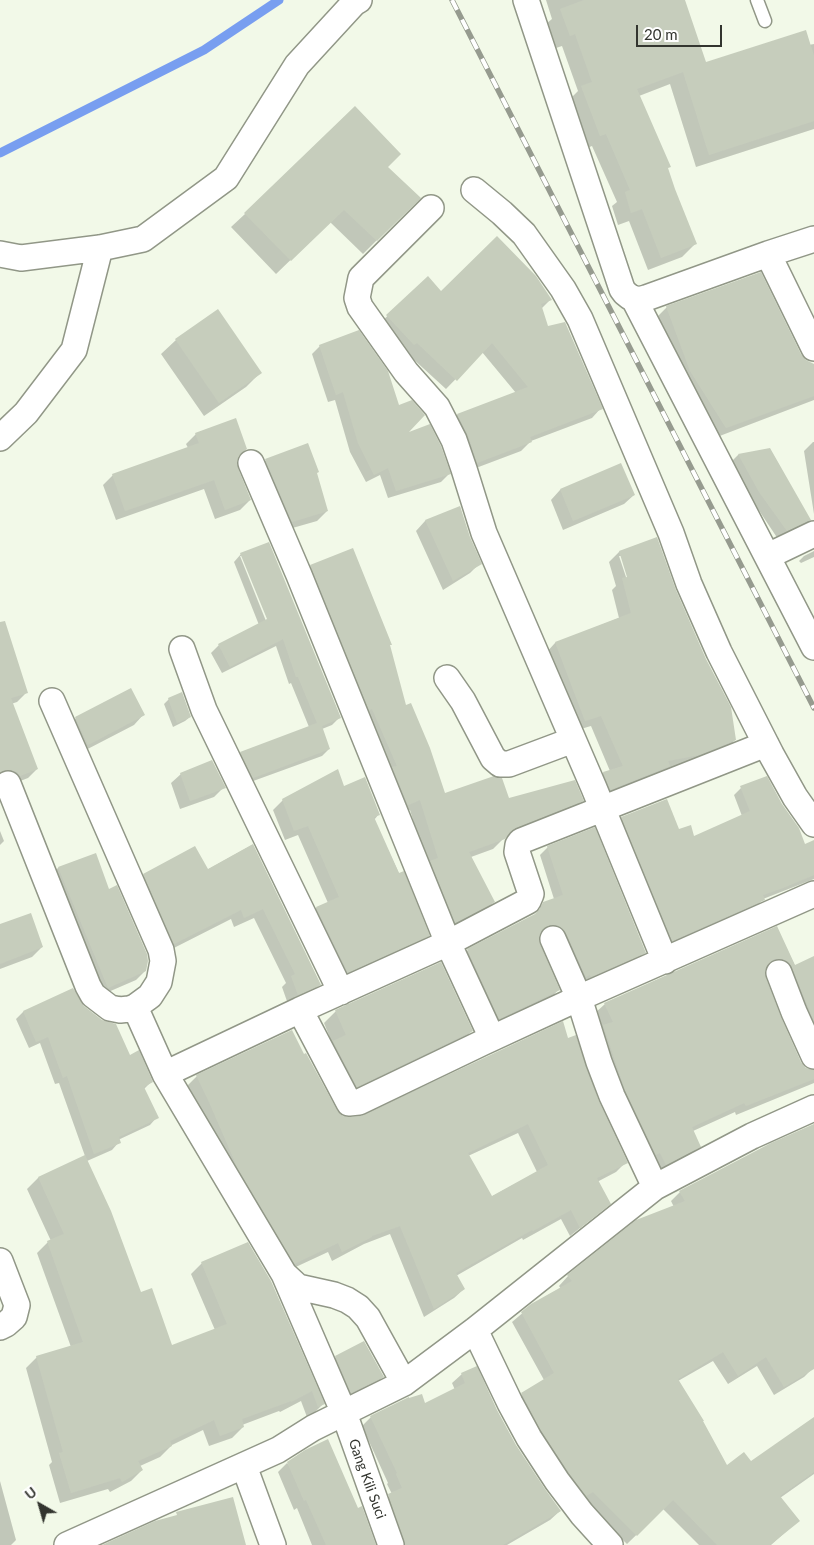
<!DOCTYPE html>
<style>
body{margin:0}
#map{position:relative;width:814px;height:1545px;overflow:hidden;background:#f2f9e8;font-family:Lato,sans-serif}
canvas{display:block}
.north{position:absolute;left:15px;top:1480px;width:50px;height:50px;-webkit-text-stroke:4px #fff;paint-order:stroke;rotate:322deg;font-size:14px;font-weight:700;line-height:20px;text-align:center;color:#33352f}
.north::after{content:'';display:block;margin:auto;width:18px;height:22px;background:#33352f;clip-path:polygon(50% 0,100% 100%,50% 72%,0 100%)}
.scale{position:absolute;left:636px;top:25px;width:86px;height:22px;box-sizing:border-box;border:2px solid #33352f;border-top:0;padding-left:6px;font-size:15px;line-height:18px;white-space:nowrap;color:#33352f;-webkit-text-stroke:4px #fff;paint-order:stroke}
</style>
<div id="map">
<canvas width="814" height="1545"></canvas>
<div class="north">U</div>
<div class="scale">20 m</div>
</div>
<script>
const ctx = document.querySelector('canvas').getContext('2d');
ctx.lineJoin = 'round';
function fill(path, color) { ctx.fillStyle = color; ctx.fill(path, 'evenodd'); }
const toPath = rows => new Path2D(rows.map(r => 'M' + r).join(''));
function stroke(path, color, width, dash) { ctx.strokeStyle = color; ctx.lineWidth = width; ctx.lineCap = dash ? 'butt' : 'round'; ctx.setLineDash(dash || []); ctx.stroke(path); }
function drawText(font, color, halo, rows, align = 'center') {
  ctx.font = font + ' Lato,sans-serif'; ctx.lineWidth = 4.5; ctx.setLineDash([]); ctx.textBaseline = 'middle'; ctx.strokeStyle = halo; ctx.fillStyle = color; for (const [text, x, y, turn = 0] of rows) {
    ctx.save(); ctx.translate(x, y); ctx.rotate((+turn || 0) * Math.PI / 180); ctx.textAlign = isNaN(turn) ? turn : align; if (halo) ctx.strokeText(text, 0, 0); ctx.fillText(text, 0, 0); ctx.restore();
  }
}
const shadow = toPath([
 [546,0,684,0,705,63,814,44,814,129,696,167,670,84,639,96,695,244,682,257,648,270,629,221,618,225,612,206,617,202,592,146,587,148,569,100,578,91,562,46,556,48,547,23,552,19],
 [386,168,419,198,363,254,330,222,276,274,231,227,245,214],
 [427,278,441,292,550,300,541,309,547,328,601,408,592,418,531,441,521,451,468,471,448,424,457,415,516,393,482,352,446,389,377,326],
 [667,307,800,355,814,372,814,400,717,437,680,380,658,316],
 [176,340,260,373,246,387,204,416,161,354],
 [320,346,404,435,449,474,441,482,388,498,380,475,366,482,350,452,335,400,328,402,312,354],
 [196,434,246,449,236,459,236,469,250,500,240,510,215,519,204,489,116,520,103,485,113,475,188,448,186,444],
 [813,442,814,442,814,514,804,451],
 [770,449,810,520,801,529,778,539,752,500,730,463,738,455],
 [266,460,316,473,327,511,317,521,282,531,256,470],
 [621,465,634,495,624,504,563,530,551,500,560,490],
 [460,507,469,538,480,563,470,573,443,590,416,531,425,521],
 [656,539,675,590,705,659,735,740,724,751,687,765,666,769,658,777,600,800,593,783,603,773,610,771,591,726,574,731,545,654,555,643,619,618,612,590,616,586,609,562,619,552],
 [619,556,622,556,630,582,628,583],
 [268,543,340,717,332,725,322,729,329,749,322,756,245,784,234,760,241,753,309,727,291,683,289,684,276,646,222,673,211,653,219,645,259,625,234,562,241,554],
 [240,556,243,556,271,625,268,626],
 [814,551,814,557,801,563,799,561,804,556],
 [311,566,389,646,405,707,444,795,508,800,582,800,572,811,505,837,493,849,471,857,494,902,483,912,445,932,427,866,410,810,397,814,301,577],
 [0,636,26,693,17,702,11,704,37,769,28,778,10,785,0,779],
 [130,690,143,715,134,725,78,754,66,728,76,718],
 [169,699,190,717,185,721,173,727,164,704],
 [181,774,224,787,214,797,180,809,171,783],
 [343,787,379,814,374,820,428,935,418,945,338,982,307,918,316,908,328,903,298,835,285,840,273,810,283,800],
 [741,788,804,846,814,852,814,879,763,899,756,907,665,947,615,825,622,818,678,831,694,837,742,816,734,795],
 [0,831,4,841,0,845],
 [252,845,320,984,310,994,288,1004,282,987,286,983,254,918,234,927,231,919,164,953,134,885,144,875,207,870],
 [548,847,645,952,637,960,583,984,547,932,539,933,538,945,558,990,551,998,491,1026,460,958,468,950,530,918,531,919,542,908,539,908,544,903,554,899,540,855],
 [95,855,108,890,145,971,136,980,99,996,49,877,58,868],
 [0,926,42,947,32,957,0,969],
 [777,928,795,966,814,957,814,1051,772,968,764,969,764,978,800,1063,805,1068,814,1071,814,1083,736,1115,735,1112,693,1131,699,1146,690,1156,656,1173,594,1036,602,1027,595,1013,605,1004],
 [73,990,83,1007,151,1082,144,1089,157,1117,150,1125,118,1140,119,1142,112,1150,87,1161,140,1294,171,1347,215,1330,191,1274,202,1263,248,1244,323,1404,312,1415,307,1417,301,1401,280,1412,279,1411,242,1425,243,1427,232,1438,209,1446,203,1430,172,1445,160,1457,140,1466,142,1470,131,1481,110,1492,108,1489,60,1503,49,1465,52,1462,26,1368,37,1357,71,1347,37,1253,48,1242,51,1241,27,1189,38,1178,85,1156,59,1083,55,1084,40,1043,29,1048,16,1019,23,1012],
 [336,1011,472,1031,459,1043,345,1098,321,1054,332,1043,324,1023],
 [567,1039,626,1162,616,1172,597,1182,609,1204,599,1213,570,1236,561,1219,523,1240,522,1238,456,1276,464,1289,454,1298,424,1317,390,1234,364,1244,332,1261,328,1252,285,1272,187,1086,197,1076,304,1056,336,1111,342,1117,361,1118],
 [518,1133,537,1172,491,1197,468,1156],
 [814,1125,813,1368,804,1377,774,1395,757,1366,728,1384,713,1361,678,1381,727,1467,751,1463,814,1419,814,1474,780,1498,798,1521,771,1545,699,1545,663,1509,627,1544,583,1501,512,1403,522,1394,544,1380,512,1322,532,1305,561,1289,559,1286,568,1276,637,1221,674,1207,671,1201,680,1192],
 [336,1357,383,1377,373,1386,341,1402,326,1367],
 [462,1374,496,1410,515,1446,544,1490,560,1511,550,1520,507,1545,394,1545,379,1505,392,1494,387,1484,388,1483,362,1426,371,1417,424,1404,455,1390,452,1383],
 [287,1463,374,1545,312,1545,297,1508,294,1510,278,1472],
 [0,1481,16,1540,11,1545,0,1545]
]);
const stream = toPath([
 [0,153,204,50,279,0]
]);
const building = toPath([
 [584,0,685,0,706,62,806,30,814,56,814,121,709,155,683,72,637,89,671,167,668,168,675,189,697,244,661,258,642,209,631,213,625,192,630,190,606,134,600,136,581,86,592,82,575,34,570,36,560,9],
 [355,106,401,154,388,167,421,198,377,241,344,210,291,261,244,213],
 [497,236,536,276,552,300,541,304,548,326,565,322,603,409,530,437,532,442,477,463,468,435,457,414,528,387,492,343,457,381,417,343,414,345,386,315,428,276,441,291],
 [761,272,801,354,806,360,814,364,814,396,726,428,690,371,666,306],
 [218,309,262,373,219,403,175,339],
 [359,330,388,371,399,405,412,400,425,415,409,432,430,424,441,446,451,474,396,491,388,468,374,475,358,443,343,392,336,395,319,345],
 [236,418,247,449,239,455,237,461,238,468,251,500,225,510,214,480,125,511,112,474,199,443,195,433],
 [308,443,319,472,317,473,328,511,292,522,265,459],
 [770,448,811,520,787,531,759,492,738,454],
 [621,463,635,495,573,521,560,489],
 [460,506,470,537,482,564,453,581,425,520],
 [657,537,676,590,706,659,731,707,736,740,699,755,668,761,670,766,610,790,603,772,623,766,601,716,585,721,555,642,631,613,622,578,627,577,619,551],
 [269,542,341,718,322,726,330,749,253,778,240,752,317,723,298,677,296,677,283,639,230,667,218,644,267,619,240,553],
 [353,548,392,645,390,645,406,705,411,703,430,748,445,793,494,776,502,778,509,798,575,780,584,801,516,828,510,832,505,839,469,852,495,902,455,923,430,861,438,858,420,800,408,805,392,767,397,766,372,709,369,710,310,565],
 [5,621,28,693,11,698,38,769,20,776,17,772,11,770,3,771,0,773,0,622],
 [131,688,145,715,88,745,75,717],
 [182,692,191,717,177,723,168,698],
 [212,760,226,788,190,801,180,773],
 [338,769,344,786,365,777,380,815,374,817,399,873,404,871,430,936,348,973,316,907,339,897,308,826,294,831,282,799],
 [767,776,782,804,799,828,805,844,814,840,814,875,783,888,763,895,765,900,672,941,621,817,667,799,679,829,691,825,694,836,750,811,740,786],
 [595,827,646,953,591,977,590,975,586,977,566,933,562,928,555,925,547,926,541,931,539,937,540,944,560,990,499,1019,467,949,535,914,541,907,543,902,563,895,547,846],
 [253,844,321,985,298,995,291,976,295,974,263,909,244,918,241,910,174,944,143,874,195,846,208,869],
 [96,853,109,889,117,885,147,954,148,961,146,971,108,988,58,867],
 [31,913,43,947,0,964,0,924],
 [777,926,795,965,814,956,814,1021,792,968,788,962,782,959,774,959,768,964,765,971,766,978,781,1017,801,1062,806,1068,814,1070,814,1079,746,1106,744,1103,692,1127,701,1147,666,1165,660,1153,656,1155,625,1090,603,1025,613,1022,604,1003],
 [441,962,473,1031,357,1087,333,1041,346,1035,335,1010],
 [73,988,84,1006,102,1020,116,1024,130,1055,139,1050,153,1082,144,1087,159,1118,119,1137,121,1143,94,1154,67,1076,63,1078,48,1037,36,1042,23,1011],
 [563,1021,568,1038,576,1035,599,1101,628,1163,597,1178,611,1204,580,1228,571,1210,533,1231,532,1230,456,1273,465,1289,434,1309,400,1226,372,1236,372,1237,342,1252,338,1243,294,1264,238,1169,209,1102,196,1075,292,1030,304,1054,306,1053,337,1110,343,1116,350,1117,360,1116],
 [528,1124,548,1165,492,1196,468,1153],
 [814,1124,814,1369,784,1387,766,1357,738,1376,723,1352,678,1379,704,1421,703,1421,727,1465,744,1452,751,1461,814,1417,814,1472,780,1496,800,1521,770,1545,717,1545,673,1500,637,1536,593,1492,586,1496,569,1473,541,1431,523,1396,521,1393,554,1373,521,1312,531,1304,572,1281,567,1275,636,1220,685,1201,679,1191,771,1143],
 [85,1155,111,1211,141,1292,152,1288,172,1345,227,1324,201,1262,248,1242,271,1281,325,1404,318,1407,312,1391,291,1402,291,1401,242,1419,244,1427,220,1436,214,1420,170,1441,172,1446,138,1461,143,1470,122,1482,120,1478,71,1493,59,1453,63,1452,36,1356,83,1342,47,1241,64,1234,38,1177],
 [364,1341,384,1377,351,1393,335,1356],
 [477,1366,497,1410,516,1445,545,1489,561,1511,503,1545,405,1545,388,1494,402,1488,396,1474,397,1473,370,1416,409,1397,409,1398,422,1394,425,1403,465,1383,461,1373],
 [328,1439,358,1508,362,1506,376,1545,326,1545,306,1500,304,1501,287,1462,305,1450],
 [233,1497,246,1545,102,1545,155,1521,177,1515,176,1512]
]);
const service = toPath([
 [757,0,765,21]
]);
const minor = toPath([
 [526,0,622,289,625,293,630,297,638,300,646,298,768,254,814,239],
 [474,190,502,213,524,234,563,289,580,319,671,533,689,584,719,652,771,754,795,797,814,824],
 [431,208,361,278,357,298,360,307,406,372,437,407,454,440,464,469,484,533,594,788,665,961],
 [0,254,21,258,100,248,143,239,226,178,297,65,354,3,359,0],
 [768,254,814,348],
 [634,299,814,647],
 [0,438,26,413,74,350,100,248],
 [251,463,299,575,448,943,300,1010,349,1103,359,1102,484,1042,579,998,553,939],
 [768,556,814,534],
 [182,649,204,710,341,992],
 [447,678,463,701,493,758,500,764,509,764,573,740],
 [52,701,161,950,163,961,159,982,150,996,135,1007],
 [8,784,88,986,93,995,110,1008,120,1010,129,1009,135,1007,165,1074,284,1274,344,1413,391,1545],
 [779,973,794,1012,814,1056],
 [492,1038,448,943,528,901,531,894,517,852,518,845,521,841,766,744],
 [165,1074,300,1010],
 [655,1187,612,1096,599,1062,579,998,814,894],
 [0,1261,17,1305,14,1317,6,1324,0,1327],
 [284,1274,298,1287,334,1295,347,1300,358,1307,368,1318,404,1383],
 [475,1330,510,1403,529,1438,557,1481,582,1514,610,1545],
 [244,1466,273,1545],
 [67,1545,278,1450,313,1428,404,1383,475,1330,655,1187,752,1136,814,1108]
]);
const rail = toPath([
 [452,0,814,708]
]);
const streetNames = [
 ["Gang Kili Suci",367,1479,70]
];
fill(shadow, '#0003');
stroke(stream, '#789ef0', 9);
fill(building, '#c6cdbc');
stroke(service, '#919787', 15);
stroke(minor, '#919787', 28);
stroke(service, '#fff', 12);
stroke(minor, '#fff', 25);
stroke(rail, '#969b8f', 5.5);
stroke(rail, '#fff', 4, [11]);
drawText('14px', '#33352f', '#fff', streetNames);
</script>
